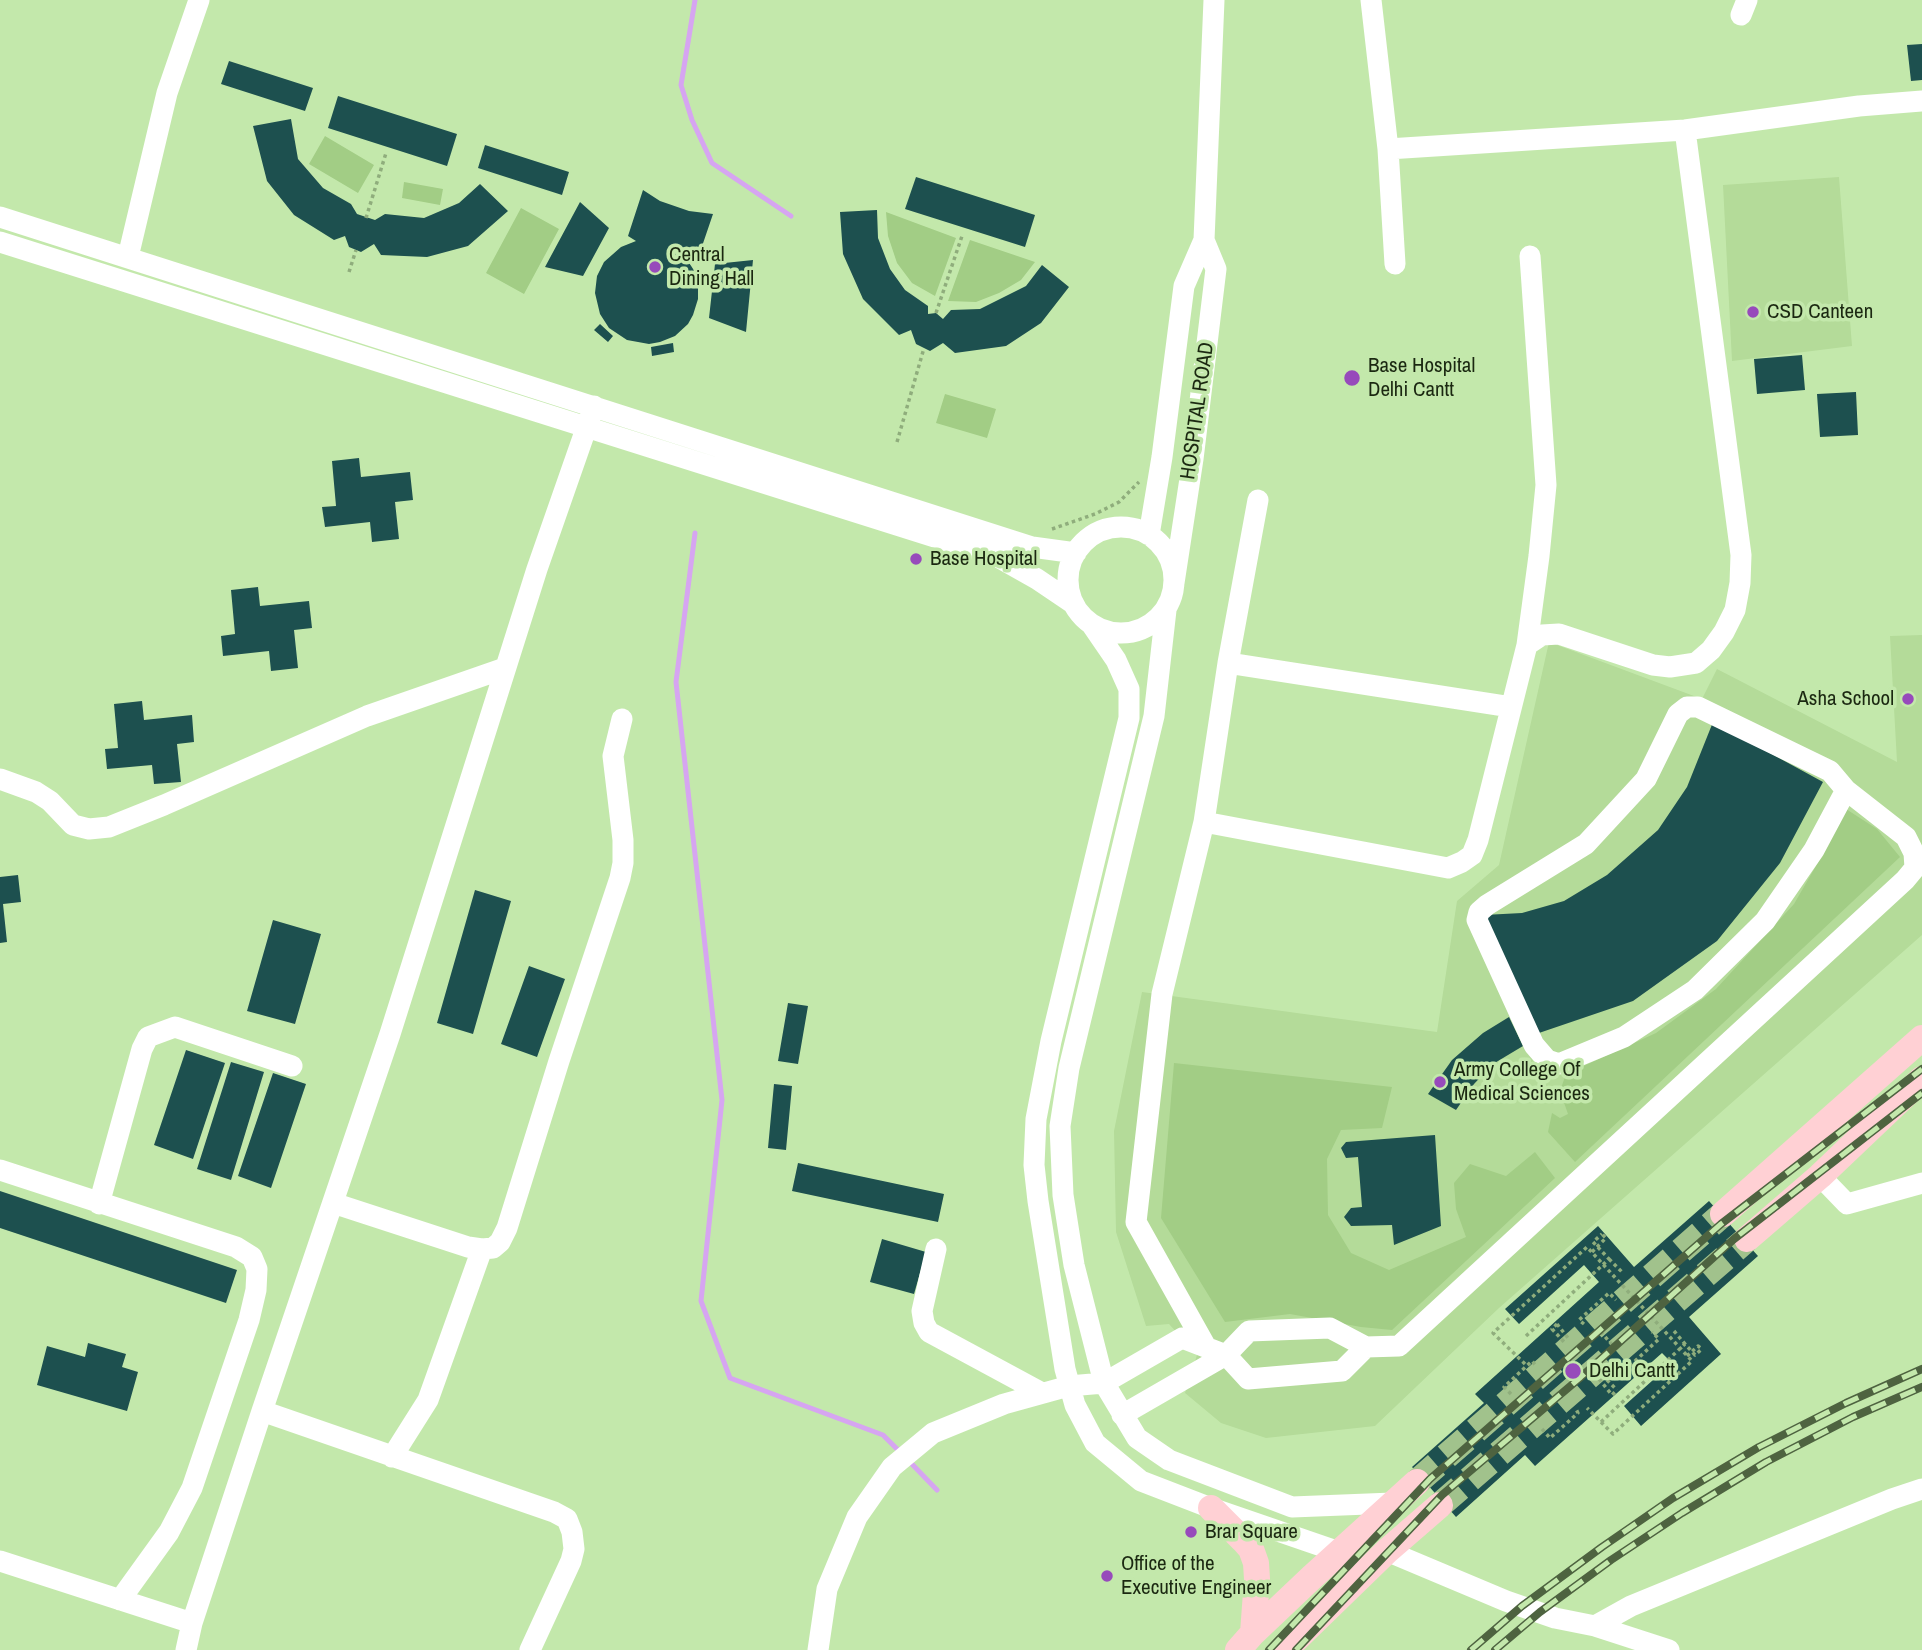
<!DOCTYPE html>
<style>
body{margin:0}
canvas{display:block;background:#c3e8ab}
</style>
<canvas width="1922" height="1650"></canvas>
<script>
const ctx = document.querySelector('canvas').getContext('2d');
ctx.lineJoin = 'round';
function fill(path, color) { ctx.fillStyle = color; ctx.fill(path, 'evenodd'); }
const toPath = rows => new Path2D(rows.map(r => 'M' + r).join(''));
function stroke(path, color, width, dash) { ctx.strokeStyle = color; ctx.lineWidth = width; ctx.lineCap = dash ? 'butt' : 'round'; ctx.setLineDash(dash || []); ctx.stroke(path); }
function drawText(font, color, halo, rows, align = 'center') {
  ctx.font = font + ' "Archivo Narrow",sans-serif'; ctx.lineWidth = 7; ctx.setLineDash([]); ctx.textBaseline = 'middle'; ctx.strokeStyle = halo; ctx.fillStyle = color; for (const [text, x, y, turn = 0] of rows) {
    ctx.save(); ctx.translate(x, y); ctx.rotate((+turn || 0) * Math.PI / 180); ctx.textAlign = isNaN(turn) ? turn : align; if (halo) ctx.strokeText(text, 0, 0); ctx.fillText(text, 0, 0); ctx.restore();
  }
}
const built = toPath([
 [1839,177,1852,346,1732,361,1723,185],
 [1922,635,1922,935,1499,1308,1375,1426,1266,1438,1221,1423,1185,1393,1197,1355,1169,1324,1146,1326,1116,1232,1114,1131,1142,992,1437,1032,1457,901,1499,865,1549,642,1702,699,1717,669,1897,762,1890,636]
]);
const green = toPath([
 [325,136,374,165,358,193,309,164],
 [404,182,443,189,440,205,402,198],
 [521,208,559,229,524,294,486,273],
 [886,212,956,238,935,296,912,283,897,263,888,236],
 [970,240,1035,262,1021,280,999,293,976,302,948,301],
 [945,394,996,409,987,438,936,423],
 [1846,809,1877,829,1900,857,1575,1162,1548,1132,1552,1113,1560,1118,1568,1114,1560,1091,1566,1074,1656,1033,1716,989,1794,904,1820,859],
 [1174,1063,1392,1087,1382,1128,1341,1130,1327,1159,1328,1215,1351,1253,1389,1270,1466,1237,1456,1209,1454,1183,1470,1164,1506,1176,1535,1152,1555,1178,1392,1330,1361,1327,1290,1314,1225,1322,1161,1218]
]);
const stream = toPath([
 [695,0,681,85,692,120,712,163,791,216],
 [695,533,676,682,722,1100,701,1301,730,1378,883,1435,901,1453],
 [908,1460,937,1490]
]);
const building = toPath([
 [1922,44,1922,80,1911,81,1907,45],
 [229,61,313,88,305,111,221,84],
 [338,96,457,134,447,166,328,128],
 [291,119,298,159,323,188,351,204,357,214,375,220,385,214,424,218,459,203,480,184,508,211,468,246,427,257,381,255,374,244,361,252,349,247,345,236,334,240,294,215,267,181,253,126],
 [485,145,569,172,562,195,478,168],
 [916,177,1035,215,1025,247,905,209],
 [643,190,660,201,689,211,713,214,697,261,686,258,695,272,698,283,698,299,693,315,688,324,675,336,660,342,649,344,627,340,609,328,600,314,595,293,597,276,604,262,621,247,636,241,628,236],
 [580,202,609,228,583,276,545,267],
 [877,210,878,238,890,269,905,290,928,306,928,314,936,313,943,319,951,310,980,309,1026,286,1042,265,1069,287,1041,323,1006,346,955,353,943,343,930,351,916,344,911,330,899,335,863,299,843,254,840,212],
 [753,260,746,332,709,318,715,264],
 [600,324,613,336,608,342,594,330],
 [673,343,674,352,652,356,651,347],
 [1802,355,1805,390,1757,394,1754,359],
 [1856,392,1858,435,1820,437,1817,394],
 [359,458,361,477,410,472,413,500,395,502,399,539,372,542,370,522,325,527,322,507,336,506,332,461],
 [258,587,260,606,309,601,312,628,294,630,298,668,271,671,269,651,223,656,221,636,235,634,231,590],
 [142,701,144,720,192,715,194,742,177,744,181,782,154,784,152,765,107,769,105,749,118,748,114,704],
 [1713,722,1823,782,1780,863,1717,941,1633,1001,1536,1034,1484,915,1522,913,1564,901,1607,875,1658,830,1687,787],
 [18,875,21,902,3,904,7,942,0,943,0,877],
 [475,890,511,901,473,1034,437,1023],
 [273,920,321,934,295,1024,247,1011],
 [529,966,565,979,537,1057,501,1044],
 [788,1003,808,1006,798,1064,778,1061],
 [1509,1017,1523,1046,1493,1064,1474,1084,1456,1110,1428,1094,1452,1060,1483,1033],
 [186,1050,225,1063,193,1159,154,1145],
 [231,1062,264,1072,231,1180,197,1169],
 [273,1073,306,1084,271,1188,238,1176],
 [774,1084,792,1086,786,1150,768,1148],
 [1435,1135,1441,1226,1394,1245,1392,1225,1351,1226,1344,1217,1351,1208,1362,1207,1358,1157,1346,1158,1341,1148,1346,1142],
 [798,1163,944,1194,938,1222,792,1191],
 [0,1191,237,1270,226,1303,0,1228],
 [1709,1201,1758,1256,1689,1317,1721,1354,1641,1426,1624,1406,1672,1363,1662,1353,1535,1466,1525,1455,1456,1517,1412,1467,1484,1403,1475,1394,1599,1282,1584,1265,1519,1324,1505,1309,1598,1226,1634,1267],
 [882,1239,926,1252,914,1294,870,1282],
 [88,1343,126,1354,122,1367,138,1372,127,1411,37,1385,47,1346,85,1357]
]);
const majorTunnel = toPath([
 [1417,1482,1723,1214],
 [1440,1505,1747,1239]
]);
const path = toPath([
 [366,218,386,153],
 [349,272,356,250],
 [936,313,962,236],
 [897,442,924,348],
 [1052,529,1095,514,1119,502,1139,482],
 [1592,1252,1606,1238,1602,1234],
 [1609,1259,1622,1272],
 [1635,1298,1600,1331,1615,1348,1650,1315],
 [1557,1324,1552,1329,1566,1344],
 [1557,1324,1568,1338],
 [1584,1324,1579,1320,1609,1293,1616,1300],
 [1674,1331,1685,1344],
 [1526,1336,1609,1259,1593,1242,1602,1234],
 [1687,1356,1698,1346,1702,1349],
 [1525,1364,1493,1333,1587,1247,1692,1361,1613,1434,1587,1408],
 [1620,1368,1623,1372,1659,1339,1652,1332],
 [1599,1379,1612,1395,1617,1390],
 [1607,1380,1617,1390],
 [1511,1394,1504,1387,1532,1361,1537,1367],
 [1601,1422,1685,1344,1695,1355,1702,1349],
 [1542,1429,1550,1438,1578,1413,1576,1409]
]);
const minor = toPath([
 [1371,0,1388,149,1395,264],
 [1741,15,1747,0],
 [1388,149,1685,130,1859,106,1922,101],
 [0,217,1032,547,1076,553],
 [0,242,998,557,1037,579,1074,604],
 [128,257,167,93,199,0],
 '1068 580a53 53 0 1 1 106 0a53 53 0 1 1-106 0Z',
 [1149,535,1162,457,1184,286,1204,240,1214,0],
 [1174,583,1193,459,1216,269,1204,240],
 [1166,610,1154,716,1069,1068,1060,1126,1063,1195,1074,1265,1104,1383,1137,1438,1169,1460,1292,1507,1393,1503],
 [1092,625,1116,660,1129,689,1129,718,1051,1041,1036,1119,1034,1165,1038,1201,1065,1369,1075,1405,1095,1443,1141,1481,1211,1508,1339,1552],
 [1527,645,1539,556,1546,485,1530,256],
 [1228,663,1511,707],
 [0,779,36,792,50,801,73,825,89,829,109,827,164,805,367,716,505,668],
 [1204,822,1448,868,1462,862,1472,855,1478,840,1527,645,1542,635,1559,634,1653,665,1670,667,1696,663,1711,650,1724,632,1735,610,1740,583,1741,555,1685,130],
 [0,1170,236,1247,252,1257,257,1269,256,1290,249,1320,192,1488,169,1532,120,1600],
 [1820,1176,1847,1204,1922,1183],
 [333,1203,468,1247,482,1249,493,1248,500,1242,507,1228,559,1061,620,878,623,863,623,840,613,756,622,719],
 [99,1204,142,1049,148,1037,175,1027,292,1066],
 [936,1249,922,1311,924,1323,929,1332,1042,1393],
 [1206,1347,1136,1222,1162,994,1204,822,1228,663,1258,500],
 [262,1411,554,1512,567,1519,572,1532,574,1549,571,1561,530,1650],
 [1122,1415,1226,1355,1248,1379,1342,1371,1366,1347,1399,1346,1905,880,1915,868,1914,853,1906,837,1846,790,1830,771,1698,707,1687,707,1678,714,1646,779,1586,844,1487,905,1479,912,1477,920,1534,1045,1547,1060,1559,1064,1624,1037,1695,990,1765,921,1814,850,1846,790],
 [392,1457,428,1400,482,1249],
 [1387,1551,1506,1601,1555,1618,1595,1626,1669,1650],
 [0,1561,192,1623],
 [1595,1626,1631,1606,1892,1499,1922,1489],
 [186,1650,192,1623,262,1411,390,1034,537,569,594,406],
 [818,1650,827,1589,857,1517,892,1467,933,1433,1004,1404,1069,1386,1104,1383,1182,1338,1226,1355,1249,1331,1330,1328,1366,1347]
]);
const major = toPath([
 [1723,1214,1922,1038],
 [1747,1239,1820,1176,1922,1079],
 [1211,1508,1244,1541,1251,1549,1256,1563,1257,1579,1253,1633],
 [1238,1650,1253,1633,1311,1578,1417,1482],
 [1285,1650,1387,1551,1440,1505]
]);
const rail = toPath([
 [1269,1650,1430,1479,1721,1224,1922,1069],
 [1296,1650,1442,1495,1581,1377,1734,1239,1922,1093],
 [1471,1650,1522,1606,1602,1547,1673,1498,1759,1447,1846,1403,1922,1369],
 [1495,1650,1540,1612,1611,1560,1682,1513,1766,1462,1853,1417,1922,1387]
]);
const markers = [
 [655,267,7,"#974abb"],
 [1753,312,7,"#974abb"],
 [1352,378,9,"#974abb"],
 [916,559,7,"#974abb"],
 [1908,699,7,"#974abb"],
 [1440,1082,7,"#974abb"],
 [1573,1371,9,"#974abb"],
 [1191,1532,7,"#974abb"],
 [1107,1576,7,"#974abb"]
];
const poiNames = [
 ["Central",669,255],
 ["Dining Hall",669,279],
 ["CSD Canteen",1767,312],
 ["Base Hospital",1368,366],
 ["Delhi Cantt",1368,390],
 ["Base Hospital",930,559],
 ["Asha School",1894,699,"right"],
 ["Army College Of",1454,1070],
 ["Medical Sciences",1454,1094],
 ["Delhi Cantt",1589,1371],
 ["Brar Square",1205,1532],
 ["Office of the",1121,1564],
 ["Executive Engineer",1121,1588]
];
const streetNames = [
 ["HOSPITAL ROAD",1198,411,-82]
];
fill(built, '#b4db99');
fill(green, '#a2cd85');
stroke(stream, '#d6a5f1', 5);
fill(building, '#1d504f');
stroke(majorTunnel, '#a1c28c', 26, [26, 13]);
stroke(path, '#8fad7c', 3.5, [3.5, 3.5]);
stroke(minor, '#fff', 21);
stroke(major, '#ffd0d4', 26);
stroke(rail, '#4e6340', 8);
stroke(rail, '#c3e8ab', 5, [16]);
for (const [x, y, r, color] of markers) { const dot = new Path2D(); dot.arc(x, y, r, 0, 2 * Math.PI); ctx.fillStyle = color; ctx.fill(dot); stroke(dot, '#c3e8ab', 2.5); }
drawText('21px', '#1b2811', '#c3e8ab', poiNames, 'left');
drawText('21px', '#1b2811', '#c3e8ab', streetNames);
</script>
